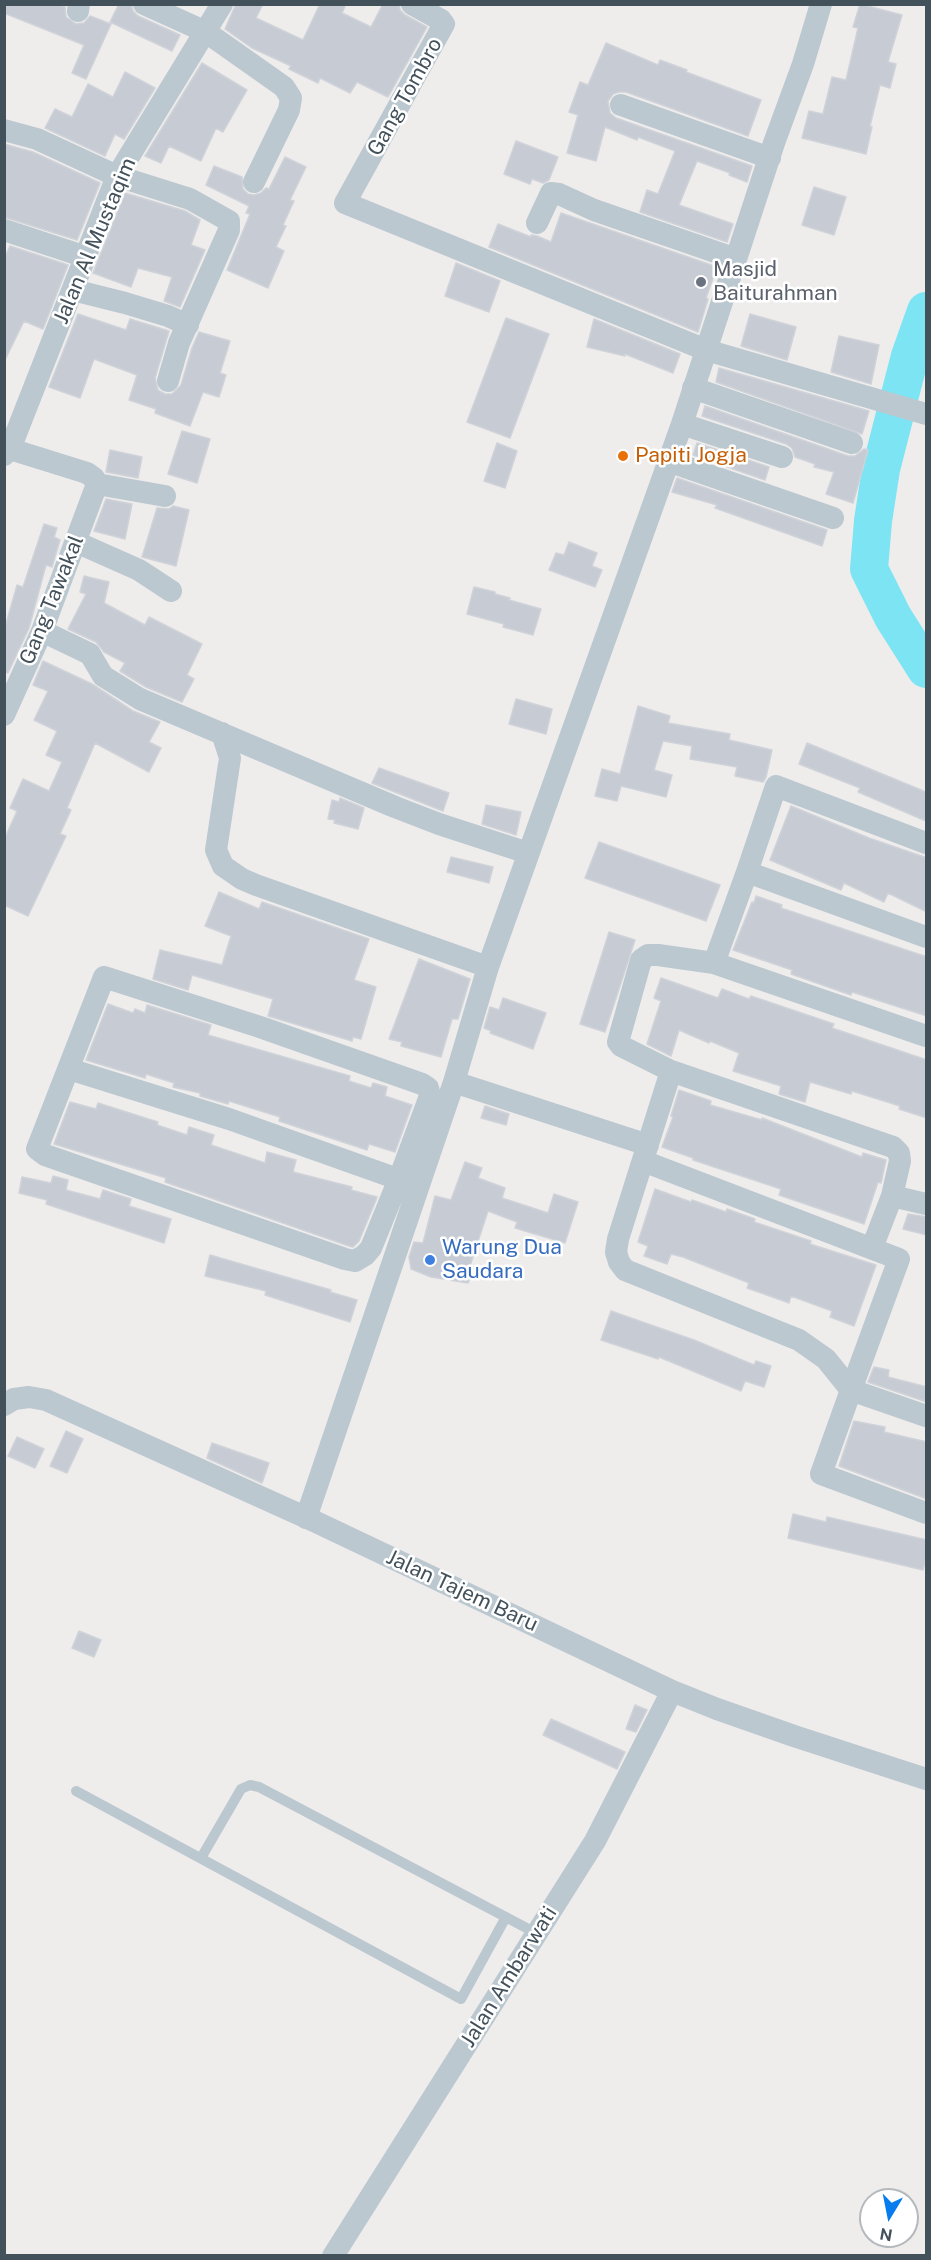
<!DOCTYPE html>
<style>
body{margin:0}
#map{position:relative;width:931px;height:2260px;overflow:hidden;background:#efecec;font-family:"Public Sans",sans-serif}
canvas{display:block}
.frame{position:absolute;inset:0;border:6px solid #43515b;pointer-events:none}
.north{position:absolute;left:859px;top:2188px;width:60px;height:60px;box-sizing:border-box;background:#fff;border:2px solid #b4b9bd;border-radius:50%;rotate:190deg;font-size:16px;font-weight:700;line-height:24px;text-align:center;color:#43515b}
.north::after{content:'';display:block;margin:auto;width:21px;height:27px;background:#077cee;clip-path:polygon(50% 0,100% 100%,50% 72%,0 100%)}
</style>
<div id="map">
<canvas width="931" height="2260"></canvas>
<div class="frame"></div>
<div class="north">N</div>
</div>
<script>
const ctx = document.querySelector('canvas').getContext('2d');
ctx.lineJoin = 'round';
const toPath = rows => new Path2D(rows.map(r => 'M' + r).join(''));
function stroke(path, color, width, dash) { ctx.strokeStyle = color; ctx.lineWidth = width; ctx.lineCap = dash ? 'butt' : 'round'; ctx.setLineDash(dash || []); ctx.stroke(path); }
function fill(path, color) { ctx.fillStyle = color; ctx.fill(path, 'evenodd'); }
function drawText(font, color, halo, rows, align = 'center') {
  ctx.font = font + ' "Public Sans",sans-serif'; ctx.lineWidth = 5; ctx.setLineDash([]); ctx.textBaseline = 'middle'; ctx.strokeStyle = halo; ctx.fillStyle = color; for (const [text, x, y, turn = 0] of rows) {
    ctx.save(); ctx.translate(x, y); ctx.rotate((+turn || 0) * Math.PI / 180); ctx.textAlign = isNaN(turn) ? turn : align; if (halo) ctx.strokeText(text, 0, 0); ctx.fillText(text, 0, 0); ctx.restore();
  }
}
const river = toPath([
 [926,311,910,356,881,469,873,521,869,569,893,617,926,669]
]);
const building = toPath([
 [4,4,57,4,65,7,66,17,76,24,84,23,90,16,111,24,86,79,72,73,84,45,4,13,4,4],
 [119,4,131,4,133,11,138,16,180,35,172,51,110,22,119,4],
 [236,4,263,4,256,18,303,40,320,4,346,4,342,13,371,27,383,4,399,4,400,10,405,15,427,27,388,97,357,82,350,93,320,78,318,83,289,69,291,66,252,48,225,29,236,4],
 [860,4,902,15,888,62,896,64,890,88,880,85,870,126,872,127,866,154,802,138,809,111,823,114,832,77,846,80,858,28,853,27,860,4],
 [606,43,658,65,660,60,687,70,686,72,761,100,748,136,626,92,619,92,613,94,608,101,610,113,616,118,752,166,747,182,729,175,730,173,697,161,679,205,733,224,727,242,640,212,647,190,658,194,675,151,638,137,637,140,605,127,596,161,567,153,578,115,569,112,580,82,588,85,606,43],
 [202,63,247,90,223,132,216,128,201,161,169,146,161,163,145,156,202,63],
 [125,72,155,88,124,139,115,134,105,156,45,128,55,109,72,117,88,84,113,97,125,72],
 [516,141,558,157,549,180,543,183,532,179,530,184,504,174,516,141],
 [4,144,33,152,100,183,77,240,4,217,4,144],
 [285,157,306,167,290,200,294,201,283,225,286,226,276,247,284,251,268,288,227,270,250,214,246,213,249,206,206,185,214,166,242,177,243,189,248,194,254,195,261,193,266,188,269,189,285,157],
 [814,187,846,197,834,235,802,225,814,187],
 [125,193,185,211,200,220,191,245,205,250,180,307,164,301,172,277,138,268,131,287,93,273,125,193],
 [561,213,717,267,706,298,708,299,698,332,489,247,498,224,531,237,531,235,537,236,551,242,561,213],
 [10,246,68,265,43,329,24,321,4,362,4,259,10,246],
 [456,263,500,281,489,312,445,296,456,263],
 [78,314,126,330,130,319,169,331,155,378,158,390,165,394,172,394,181,385,192,348,199,332,230,341,220,373,226,375,219,397,203,392,190,426,155,413,156,409,129,400,137,375,94,359,80,398,49,387,78,314],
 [750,314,796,327,787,360,741,346,750,314],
 [506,318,549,334,510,438,467,422,506,318],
 [594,319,680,354,673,373,625,354,625,356,587,347,594,319],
 [839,336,879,345,871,384,831,372,839,336],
 [719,368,869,411,862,434,716,382,719,368],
 [705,406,848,456,855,456,864,449,868,450,853,503,826,494,834,472,814,467,815,464,795,457,792,448,786,444,702,416,705,406],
 [182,431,210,439,197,483,168,474,182,431],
 [497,443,517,451,505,488,484,481,497,443],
 [697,443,769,467,765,480,693,455,697,443],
 [110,450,142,457,138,478,106,472,110,450],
 [677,478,827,530,822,546,715,508,717,505,672,492,677,478],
 [106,499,132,504,125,539,94,531,106,499],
 [173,506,189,510,176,566,142,557,157,508,169,509,173,506],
 [44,524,57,528,54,537,60,540,52,567,46,565,29,628,8,673,4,672,4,631,17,585,23,587,44,524],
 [569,542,597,553,592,566,602,570,595,587,549,570,556,553,564,555,569,542],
 [84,576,109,582,104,603,145,625,149,617,202,644,187,675,194,679,182,702,146,687,120,671,125,663,104,652,96,642,68,629,86,594,80,592,84,576],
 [474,587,495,592,495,594,510,598,509,600,541,609,533,635,503,627,504,624,467,614,474,587],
 [43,661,92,684,133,711,160,722,149,742,161,748,149,772,95,743,67,808,71,810,60,834,66,836,28,916,4,905,4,840,17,811,10,808,23,779,49,791,62,762,46,755,57,731,34,720,48,691,33,685,43,661],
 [516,699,552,709,546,734,509,724,516,699],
 [638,706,670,716,668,723,730,734,729,740,772,750,766,777,763,782,735,776,737,767,690,759,692,746,663,741,654,770,672,775,666,797,621,786,617,801,595,796,602,769,620,774,638,706],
 [807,743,926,792,926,821,858,792,860,788,799,764,807,743],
 [379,768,449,793,443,811,372,783,379,768],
 [340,798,364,808,358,829,334,823,335,820,328,819,332,800,339,802,340,798],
 [486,805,521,812,516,835,482,824,486,805],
 [791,806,869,838,927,858,927,912,888,893,884,902,844,883,841,890,770,860,791,806],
 [599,842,720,885,706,921,585,878,599,842],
 [451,857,493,867,489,883,447,872,451,857],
 [219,892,259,909,262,902,369,939,354,980,376,987,361,1039,353,1037,352,1041,268,1016,273,999,192,975,188,990,153,979,160,950,222,965,231,936,205,926,219,892],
 [756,896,782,905,781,908,927,957,927,1016,852,992,851,995,791,974,792,970,733,950,752,902,754,903,756,896],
 [609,932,635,940,605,1032,580,1024,609,932],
 [419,959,470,979,458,1019,452,1019,441,1057,401,1046,402,1042,389,1039,419,959],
 [661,978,718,998,722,989,749,999,751,996,834,1024,832,1028,927,1060,927,1118,899,1109,900,1106,852,1091,851,1094,810,1082,805,1102,779,1094,781,1086,733,1071,739,1053,710,1041,709,1043,679,1030,671,1056,647,1044,661,1001,654,998,661,978],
 [503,998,546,1013,533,1049,490,1033,491,1031,484,1028,490,1007,499,1010,503,998],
 [108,1004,133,1013,135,1009,145,1013,147,1005,211,1025,208,1035,350,1076,349,1081,371,1088,373,1083,387,1087,385,1096,412,1105,395,1152,369,1144,367,1150,279,1121,280,1117,229,1101,228,1104,200,1096,200,1093,173,1087,174,1083,146,1074,145,1078,86,1060,108,1004],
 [679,1090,711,1101,710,1105,762,1120,762,1118,862,1157,863,1153,886,1160,881,1183,878,1182,864,1224,779,1195,781,1189,693,1160,693,1158,662,1147,673,1117,671,1116,679,1090],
 [70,1102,96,1109,98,1103,158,1122,157,1125,187,1135,189,1127,214,1135,211,1145,265,1163,267,1152,296,1160,293,1172,352,1187,351,1190,377,1197,376,1200,359,1241,353,1247,349,1246,165,1182,166,1178,54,1144,70,1102],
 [485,1106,509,1114,506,1125,481,1118,485,1106],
 [465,1162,482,1168,478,1178,505,1188,502,1198,548,1213,554,1194,578,1202,565,1243,515,1228,517,1222,488,1211,470,1266,474,1267,468,1283,431,1277,411,1269,409,1257,414,1242,423,1243,435,1196,451,1200,465,1162],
 [53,1176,68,1180,66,1190,100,1199,103,1190,106,1191,131,1199,129,1206,171,1219,164,1243,46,1204,47,1200,19,1193,22,1177,51,1183,53,1176],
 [655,1189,691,1202,692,1200,726,1212,727,1209,755,1219,754,1222,811,1241,810,1244,876,1265,854,1326,830,1317,832,1311,791,1296,789,1303,764,1294,747,1288,749,1283,683,1257,671,1254,667,1264,644,1256,648,1246,638,1242,655,1189],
 [908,1214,927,1217,927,1235,903,1229,908,1214],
 [210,1255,331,1290,330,1292,357,1300,350,1322,265,1295,266,1291,205,1276,210,1255],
 [611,1311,694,1340,754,1365,756,1361,771,1366,764,1387,745,1381,741,1391,659,1357,658,1359,601,1340,611,1311],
 [874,1367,889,1370,888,1377,927,1387,927,1402,868,1382,874,1367],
 [854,1421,885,1427,884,1432,927,1442,927,1499,839,1466,854,1421],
 [66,1431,83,1439,67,1473,50,1466,66,1431],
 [17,1437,44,1449,35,1468,8,1456,17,1437],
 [212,1443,269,1463,262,1483,207,1458,212,1443],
 [793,1514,826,1522,827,1517,927,1540,927,1556,923,1570,788,1538,793,1514],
 [79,1631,101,1640,94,1657,72,1648,79,1631],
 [635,1705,647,1710,636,1732,626,1729,635,1705],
 [551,1719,625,1752,617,1769,543,1735,551,1719]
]);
const lane = toPath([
 [76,1791,461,1999,506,1917],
 [201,1858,241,1789,250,1785,259,1787,536,1933]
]);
const street = toPath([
 [144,4,206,32,284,87,291,98,289,110,254,182],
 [412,4,441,20,444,24,345,203,706,350,926,414],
 [78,11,79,4],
 [621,105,770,158],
 [4,130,37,139,117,176,190,199,229,221,229,230,179,343,168,381],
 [537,223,551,193,559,194,594,210,736,259],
 [4,230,86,257],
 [73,290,125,303,168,316,188,325],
 [693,388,852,443],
 [682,424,782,457],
 [10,449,87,473,94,478,97,484],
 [4,455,10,449,117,176,222,4],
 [668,461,833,518],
 [97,484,165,496],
 [76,542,139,570,171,591],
 [42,631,90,654,103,676,140,699,395,807,439,824,528,853],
 [4,715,42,631,97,484],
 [222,733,230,758,216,850,223,866,242,879,256,885,488,967],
 [926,843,776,786,747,872,714,963,658,955,648,955,641,960,618,1042,621,1046,671,1071,618,1239,616,1252,619,1262,625,1270,799,1340,826,1359,851,1390,821,1474,926,1513],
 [747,872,926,937],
 [714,963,926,1036],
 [104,977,260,1027,422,1084,428,1088,430,1096,399,1179,371,1248,365,1255,355,1261,345,1259,45,1155,37,1149,104,977],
 [69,1069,229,1119,412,1184],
 [671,1071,893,1147,899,1153,900,1161,892,1196,872,1248],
 [454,1082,648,1145],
 [643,1161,899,1259,851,1390,926,1416],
 [892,1196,926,1204],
 [4,1405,14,1399,29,1397,46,1400,316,1522,672,1691,717,1709,794,1736,926,1779],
 [306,1518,454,1082,488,967,682,424,774,143,803,64,821,4],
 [333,2256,595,1841,672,1691]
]);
const markers = [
 [701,282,6,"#6b7280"],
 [623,456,6,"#e8710a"],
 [430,1260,6,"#3f7fe0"]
];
const streetNames = [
 ["Gang Tombro",405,97,-61],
 ["Jalan Al Mustaqim",95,241,-67],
 ["Gang Tawakal",52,600,-68],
 ["Jalan Tajem Baru",462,1591,25],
 ["Jalan Ambarwati",509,1977,-58]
];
const worshipNames = [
 ["Masjid",713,270],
 ["Baiturahman",713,294]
];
const foodNames = [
 ["Papiti Jogja",635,456]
];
const shopNames = [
 ["Warung Dua",442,1248],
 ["Saudara",442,1272]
];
stroke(river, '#7de4f4', 38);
fill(building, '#c7cbd3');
stroke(building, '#cfd3d9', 1.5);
stroke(lane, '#bbc8d0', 10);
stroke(street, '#bbc8d0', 22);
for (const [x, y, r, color] of markers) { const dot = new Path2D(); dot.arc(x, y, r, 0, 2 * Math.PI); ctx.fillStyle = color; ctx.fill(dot); stroke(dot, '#fff', 2); }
drawText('21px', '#43515b', '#fff', streetNames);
drawText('21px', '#5b616d', '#fff', worshipNames, 'left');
drawText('21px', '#c56008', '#fff', foodNames, 'left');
drawText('21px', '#366cbe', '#fff', shopNames, 'left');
</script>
